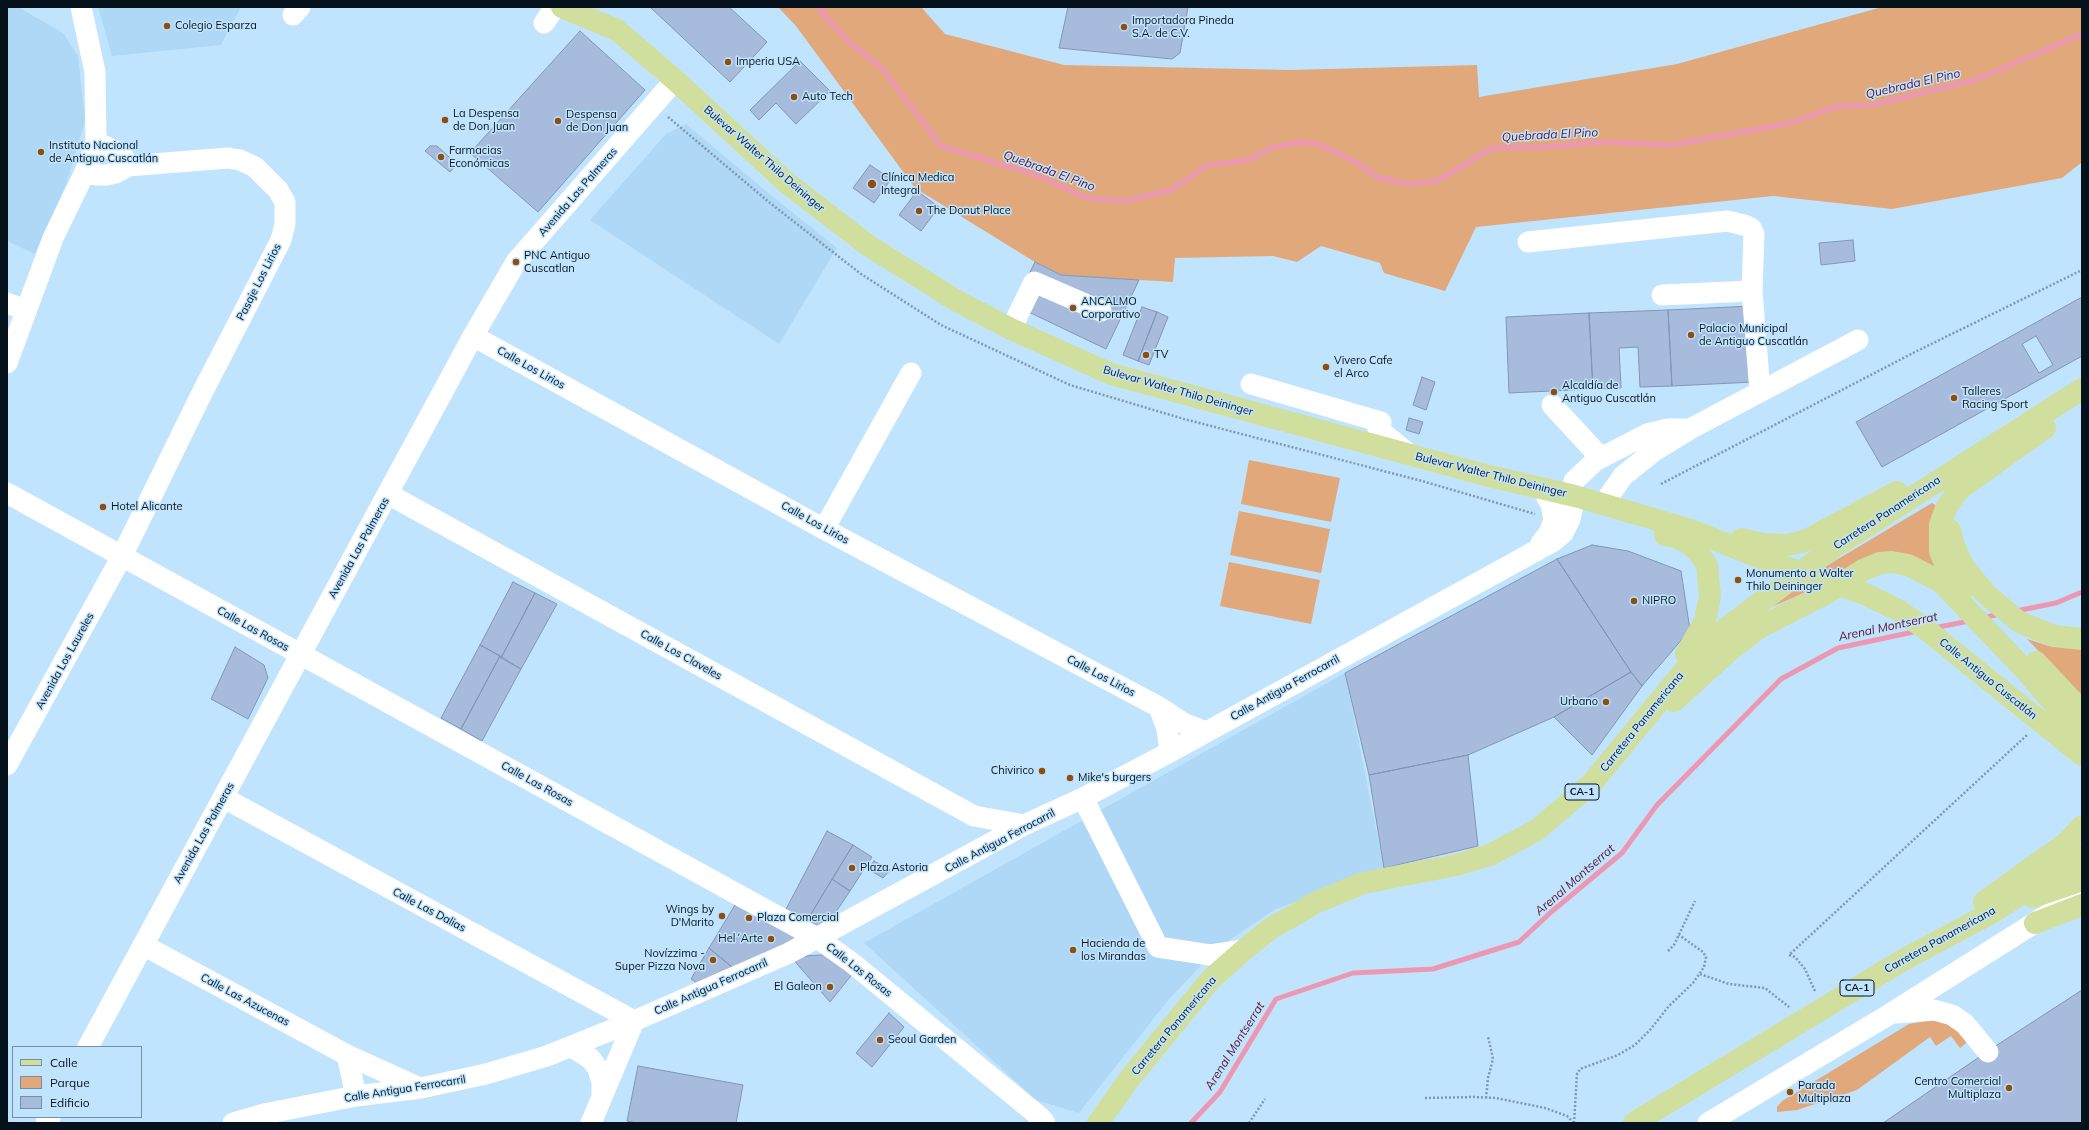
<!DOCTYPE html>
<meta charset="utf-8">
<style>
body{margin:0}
#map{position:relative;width:2089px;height:1130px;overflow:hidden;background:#c0e4fd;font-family:Mulish,sans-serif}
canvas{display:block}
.frame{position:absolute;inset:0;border:8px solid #06121b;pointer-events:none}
.legend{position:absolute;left:12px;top:1046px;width:130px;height:72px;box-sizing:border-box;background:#c0e4fd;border:1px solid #7690a3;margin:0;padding:5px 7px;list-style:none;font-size:12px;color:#06121b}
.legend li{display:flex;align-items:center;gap:8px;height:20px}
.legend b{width:20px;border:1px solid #7690a3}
</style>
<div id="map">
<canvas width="2089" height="1130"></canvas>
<div class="frame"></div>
<ul class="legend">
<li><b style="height:5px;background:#d0de9e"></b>Calle</li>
<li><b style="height:11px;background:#e0a87b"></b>Parque</li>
<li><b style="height:11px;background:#a7bcdc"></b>Edificio</li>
</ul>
</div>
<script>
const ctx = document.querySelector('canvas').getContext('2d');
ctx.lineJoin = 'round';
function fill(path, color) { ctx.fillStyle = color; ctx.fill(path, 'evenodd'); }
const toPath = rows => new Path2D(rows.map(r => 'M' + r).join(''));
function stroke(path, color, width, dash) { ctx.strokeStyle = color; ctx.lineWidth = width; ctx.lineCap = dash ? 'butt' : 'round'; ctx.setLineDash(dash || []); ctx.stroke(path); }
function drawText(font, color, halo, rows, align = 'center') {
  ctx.font = font + ' Mulish,sans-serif'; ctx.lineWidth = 3; ctx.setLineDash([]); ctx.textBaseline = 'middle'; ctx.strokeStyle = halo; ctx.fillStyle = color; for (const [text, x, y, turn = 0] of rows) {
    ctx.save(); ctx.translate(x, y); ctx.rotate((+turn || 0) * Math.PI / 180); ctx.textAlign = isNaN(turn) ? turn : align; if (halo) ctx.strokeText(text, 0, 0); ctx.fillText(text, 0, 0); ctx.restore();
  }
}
const built = toPath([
 [7,7,18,7,63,33,78,56,85,121,66,184,35,254,7,241],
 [98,7,241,7,221,45,112,56],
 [686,124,772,196,837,248,779,344,590,220,666,134],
 [1345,673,1384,868,1274,910,1218,948,1169,999,1079,1113,1036,1100,864,943]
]);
const green = toPath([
 [778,7,921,7,945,34,1064,65,1290,70,1477,65,1479,97,1677,64,1882,7,2082,7,2082,162,2062,178,1892,209,1773,196,1476,227,1445,291,1384,273,1380,263,1321,246,1297,262,1273,256,1175,258,1173,282,1061,275,1035,262,915,188,796,26],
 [1249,460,1340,478,1331,522,1241,504],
 [1932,503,1935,505,1940,568,1920,564,1815,588,1765,610,1786,590],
 [1239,511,1330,529,1321,573,1230,555],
 [1229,562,1320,580,1311,624,1220,606],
 [2027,639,2049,646,2082,648,2082,696],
 [1938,1019,1946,1020,1971,1039,1960,1048,1951,1036,1936,1046,1930,1037,1857,1090,1797,1110,1777,1112,1777,1107,1782,1101,1909,1024]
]);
const stream = toPath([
 [817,7,849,42,882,68,941,146,1033,174,1088,198,1126,201,1171,190,1208,165,1249,160,1273,147,1300,142,1318,144,1356,162,1377,177,1409,184,1437,181,1492,148,1545,147,1604,142,1672,145,1790,123,1838,106,1873,105,1978,79,2082,34],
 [2016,611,2056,603,2082,592],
 [1982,618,2000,614],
 [1934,628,1969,621],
 [1191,1123,1220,1092,1276,999,1353,973,1433,969,1519,942,1550,913,1622,853,1657,805,1781,679,1838,648,1918,631]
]);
const building = toPath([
 [650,7,729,7,767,42,730,82,650,7],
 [1068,7,1188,7,1180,53,1172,59,1059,48,1068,7],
 [580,31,645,90,538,212,470,153,580,31],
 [800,61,830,91,796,124,776,103,759,120,750,110,800,61],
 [430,146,437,146,457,164,450,172,425,151,430,146],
 [870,165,891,179,874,203,853,188,870,165],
 [917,191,939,207,921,231,899,215,917,191],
 [1853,240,1855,261,1821,265,1819,243,1853,240],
 [1035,262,1061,275,1139,280,1106,349,1014,305,1035,262],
 [2082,297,2082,356,1882,467,1856,422,2082,297],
 [2036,336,2053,365,2039,373,2022,344,2036,336],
 [1751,306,1754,382,1672,386,1668,310,1751,306],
 [1142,307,1157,312,1138,361,1123,355,1142,307],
 [1668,310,1672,386,1640,387,1638,347,1619,348,1621,388,1593,389,1589,313,1668,310],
 [1157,312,1168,317,1149,365,1138,361,1157,312],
 [1589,313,1593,389,1509,393,1506,317,1589,313],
 [1422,377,1435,382,1426,410,1413,405,1422,377],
 [1409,418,1423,422,1419,434,1406,430,1409,418],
 [1592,545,1628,551,1681,571,1690,630,1642,686,1631,672,1557,559,1592,545],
 [1557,559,1631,672,1554,717,1468,755,1369,775,1345,673,1557,559],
 [513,582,535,593,501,658,500,656,480,645,513,582],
 [535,593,557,604,521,669,501,658,535,593],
 [480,645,500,656,461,729,441,718,480,645],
 [235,647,264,665,268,678,248,719,211,699,235,647],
 [500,656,521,669,482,741,461,729,500,656],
 [1631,672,1642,686,1592,755,1554,717,1631,672],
 [1468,755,1478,846,1384,868,1369,775,1468,755],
 [827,831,853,845,805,924,784,913,827,831],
 [853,845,872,857,850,891,832,879,853,845],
 [874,861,890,870,883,878,868,869,874,861],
 [832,879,850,891,824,930,805,924,832,879],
 [738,900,807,937,738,972,709,948,738,900],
 [709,948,738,972,706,989,691,979,709,948],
 [834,954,854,972,830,1002,791,957,834,954],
 [2082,990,2082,1123,1883,1123,1991,1049,2082,990],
 [889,1013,904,1027,872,1067,856,1053,889,1013],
 [638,1066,743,1085,736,1123,637,1123,627,1121,638,1066]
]);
const path = toPath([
 [668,117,770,203,861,274,941,325,1070,385,1184,419,1422,481,1535,514],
 [1661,484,1915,352,2082,270],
 [1668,951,1674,945,1695,901],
 [1700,974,1729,984,1765,988,1789,1007],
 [1815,991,1805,969,1795,957,1789,955,2027,735],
 [1425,1098,1473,1097,1496,1098,1545,1108,1567,1116,1574,1123],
 [1486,1098,1488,1078,1493,1059,1488,1036],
 [1249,1123,1265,1099],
 [1574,1123,1577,1074,1580,1069,1618,1055,1635,1045,1650,1030,1669,1006,1693,983,1704,967,1706,957,1703,952,1679,935]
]);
const minor = toPath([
 [293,15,300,7],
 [544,23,555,7],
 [96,142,122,154,128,166],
 [1528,242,1727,221,1744,225,1751,228,1754,234,1752,291,1760,392],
 [1662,295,1752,291],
 [7,303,26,310],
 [1011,329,1034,282,1101,311],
 [473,336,824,529,1159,707,1183,723,1206,732],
 [7,363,53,238,85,172,96,142,95,72,81,7],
 [1251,384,1381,422,1378,429,1410,455],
 [1552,405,1601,458],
 [1574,481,1595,461,1647,434,1668,429,1686,429],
 [7,493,817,938,851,962,1040,1117,1045,1123],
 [388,494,974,816,1024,825],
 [1609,496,1623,476,1654,451,1690,429,1858,340],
 [824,529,911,373],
 [1541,543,1549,533,1554,520,1551,504,1547,498],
 [1159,707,1167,729,1170,752],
 [7,765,122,556,203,391,281,240,285,224,285,202,278,190,255,167,240,160,228,158,128,166,116,173,106,175,95,175,85,172],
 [224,798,634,1021,591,1123],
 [1083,798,1158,947,1210,955,1244,950],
 [143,945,347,1055,420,1088],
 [1897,1013,1934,1010,1952,1015,1965,1024,1988,1052],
 [88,1047,473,336,516,262,675,80],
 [572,1047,591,1059,598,1069,602,1082,602,1094],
 [347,1055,356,1096],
 [46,1123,50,1117],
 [233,1123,264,1114,356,1096,421,1088,486,1074,547,1056,634,1021,789,953,1024,825,1083,798,1170,752,1552,542,1563,533,1570,519,1575,496],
 [1708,1123,1890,1014,2082,893]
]);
const major = toPath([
 [562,7,617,30,675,80,787,183,869,246,957,301,1011,329,1111,374,1489,476,1575,496,1691,530,1776,564,1865,594,1896,609,1923,627,2082,755],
 [1950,530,1953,543,1963,566,1985,593,2019,622,2054,636,2082,639],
 [1665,535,1676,537,1691,545,1699,553,1707,565,1710,596,1705,621,1686,654],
 [1741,539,1763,544,1787,545,1805,541,1897,492],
 [1962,591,1949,574,1940,551,1940,525,1946,508,1956,493,1965,485,2045,428],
 [2036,662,2082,711],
 [1674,701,1730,650,1759,628,1827,593,1863,570,1880,563,1892,562,1908,565,1941,582,2026,671,2082,737],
 [2033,897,2082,880],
 [1984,902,2066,843,2082,826],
 [2035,923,2082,905],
 [1098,1123,1130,1078,1211,979,1244,950,1270,929,1317,902,1363,883,1456,865,1490,855,1537,830,1592,783,1698,654,1729,626,1834,547,2082,389],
 [1634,1123,1903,960,1993,912,2082,856]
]);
const markers = [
 [167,26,4,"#8c4f11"],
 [1124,27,4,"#8c4f11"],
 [728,62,4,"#8c4f11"],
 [794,97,4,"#8c4f11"],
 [445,120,4,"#8c4f11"],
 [558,121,4,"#8c4f11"],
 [41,152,4,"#8c4f11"],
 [441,157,4,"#8c4f11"],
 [872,184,5,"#8c4f11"],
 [919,211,4,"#8c4f11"],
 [516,262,4,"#8c4f11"],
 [1073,308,4,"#8c4f11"],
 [1691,335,4,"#8c4f11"],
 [1146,355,4,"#8c4f11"],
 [1326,367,4,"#8c4f11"],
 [1554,392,4,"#8c4f11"],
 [1954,398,4,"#8c4f11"],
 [103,507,4,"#8c4f11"],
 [1738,580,4,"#8c4f11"],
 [1634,601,4,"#8c4f11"],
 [1606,702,4,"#8c4f11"],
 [1042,771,4,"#8c4f11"],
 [1070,778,4,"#8c4f11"],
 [852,868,4,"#8c4f11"],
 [722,916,4,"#8c4f11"],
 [749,918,4,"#8c4f11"],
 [771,939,4,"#8c4f11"],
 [1073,950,4,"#8c4f11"],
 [713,960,4,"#8c4f11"],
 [830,987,4,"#8c4f11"],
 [880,1040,4,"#8c4f11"],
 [2009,1088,4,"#8c4f11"],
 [1790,1092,4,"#8c4f11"]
];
const shields = [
 [1582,792,34],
 [1857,988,34]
];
const shieldNames = [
 ["CA-1",1582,792],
 ["CA-1",1857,988]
];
const poiNames = [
 ["Importadora Pineda",1132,21],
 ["S.A. de C.V.",1132,34],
 ["Colegio Esparza",175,26],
 ["Imperia USA",736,62],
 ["Auto Tech",802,97],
 ["La Despensa",453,114],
 ["de Don Juan",453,127],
 ["Despensa",566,115],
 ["de Don Juan",566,128],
 ["Instituto Nacional",49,146],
 ["de Antiguo Cuscatlán",49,159],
 ["Farmacias",449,151],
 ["Económicas",449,164],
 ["Clínica Medica",881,178],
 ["Integral",881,191],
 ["The Donut Place",927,211],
 ["PNC Antiguo",524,256],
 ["Cuscatlan",524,269],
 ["ANCALMO",1081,302],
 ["Corporativo",1081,315],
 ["Palacio Municipal",1699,329],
 ["de Antiguo Cuscatlán",1699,342],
 ["TV",1154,355],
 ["Vivero Cafe",1334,361],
 ["el Arco",1334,374],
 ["Alcaldía de",1562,386],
 ["Antiguo Cuscatlán",1562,399],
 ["Talleres",1962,392],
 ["Racing Sport",1962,405],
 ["Hotel Alicante",111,507],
 ["Monumento a Walter",1746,574],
 ["Thilo Deininger",1746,587],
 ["NIPRO",1642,601],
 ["Urbano",1598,702,"right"],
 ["Chivirico",1034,771,"right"],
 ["Mike's burgers",1078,778],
 ["Plaza Astoria",860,868],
 ["Wings by",714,910,"right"],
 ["D'Marito",714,923,"right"],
 ["Plaza Comercial",757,918],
 ["Hel´Arte",763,939,"right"],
 ["Hacienda de",1081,944],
 ["los Mirandas",1081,957],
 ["Novízzima -",705,954,"right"],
 ["Super Pizza Nova",705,967,"right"],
 ["El Galeon",822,987,"right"],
 ["Seoul Garden",888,1040],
 ["Centro Comercial",2001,1082,"right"],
 ["Multiplaza",2001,1095,"right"],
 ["Parada",1798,1086],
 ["Multiplaza",1798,1099]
];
const streetNames = [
 ["Bulevar Walter Thilo Deininger",764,159,41],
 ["Avenida Las Palmeras",578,192,-49],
 ["Pasaje Los Lirios",259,282,-63],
 ["Calle Los Lirios",531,368,29],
 ["Bulevar Walter Thilo Deininger",1178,391,16],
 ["Bulevar Walter Thilo Deininger",1491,475,14],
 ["Carretera Panamericana",1887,513,-33],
 ["Calle Los Lirios",815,523,29],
 ["Avenida Las Palmeras",359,548,-61],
 ["Calle Las Rosas",253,629,29],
 ["Calle Los Claveles",681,655,29],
 ["Avenida Los Laureles",65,661,-61],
 ["Calle Los Lirios",1101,676,28],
 ["Calle Antiguo Cuscatlán",1988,679,39],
 ["Calle Antigua Ferrocarril",1285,688,-29],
 ["Carretera Panamericana",1642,722,-51],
 ["Calle Las Rosas",537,784,29],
 ["Avenida Las Palmeras",204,833,-61],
 ["Calle Antigua Ferrocarril",1000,841,-28],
 ["Calle Las Dalias",429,910,28],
 ["Carretera Panamericana",1940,940,-29],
 ["Calle Las Rosas",859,970,38],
 ["Calle Antigua Ferrocarril",711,987,-24],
 ["Calle Las Azucenas",245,1000,28],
 ["Carretera Panamericana",1174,1026,-50],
 ["Calle Antigua Ferrocarril",405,1089,-9]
];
const waterNames = [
 ["Quebrada El Pino",1913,84,-13],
 ["Quebrada El Pino",1550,135,-3],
 ["Quebrada El Pino",1049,171,20],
 ["Arenal Montserrat",1888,627,-12],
 ["Arenal Montserrat",1575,880,-41],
 ["Arenal Montserrat",1235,1046,-58]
];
fill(built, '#aed8f6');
fill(green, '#e0a87b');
stroke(stream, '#ec98b3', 5);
fill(building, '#a7bcdc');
stroke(building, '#8295b4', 1);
stroke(path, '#7e99ad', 2.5, [2, 2]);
stroke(minor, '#fff', 21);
stroke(major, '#d0de9e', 22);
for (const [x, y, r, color] of markers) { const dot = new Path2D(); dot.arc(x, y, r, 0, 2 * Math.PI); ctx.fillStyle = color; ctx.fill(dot); stroke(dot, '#c0e4fd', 1.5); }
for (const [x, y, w] of shields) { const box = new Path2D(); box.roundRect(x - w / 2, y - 8, w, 16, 3); ctx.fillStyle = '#c0e4fd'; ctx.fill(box); stroke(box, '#06121b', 1); }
drawText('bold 10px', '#06121b', null, shieldNames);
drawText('11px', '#06121b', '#c0e4fd', poiNames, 'left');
drawText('11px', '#06121b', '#c0e4fd', streetNames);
drawText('italic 12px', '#580f2f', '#c0e4fd', waterNames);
</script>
